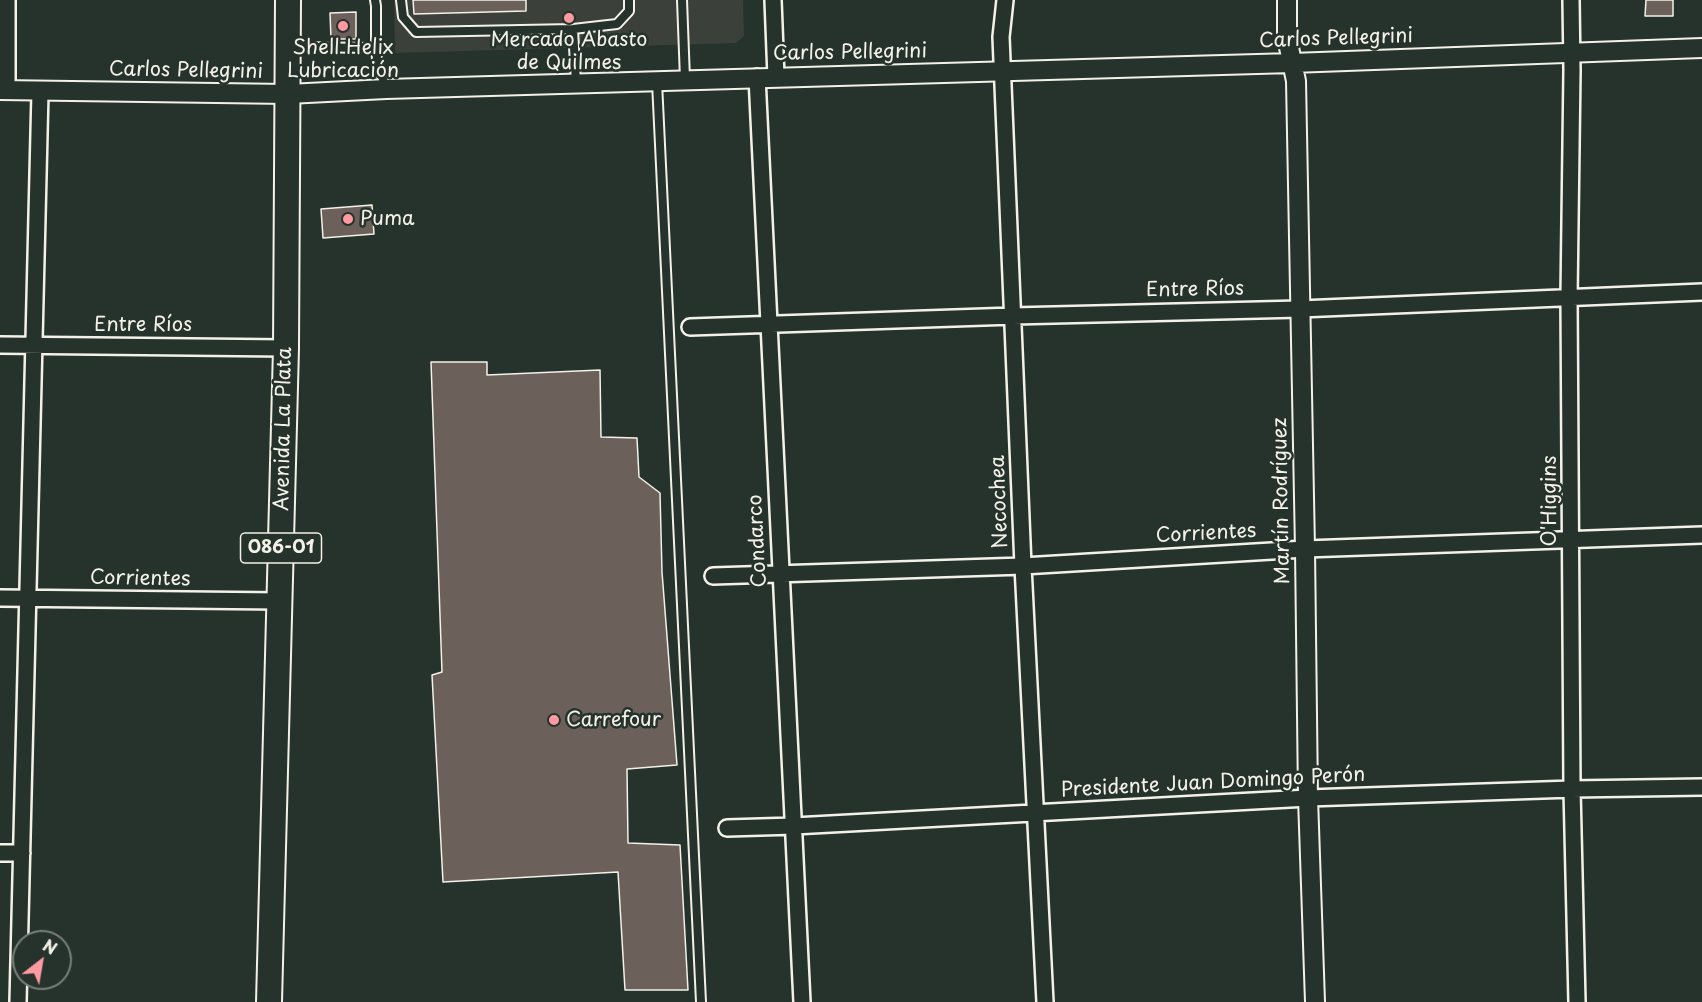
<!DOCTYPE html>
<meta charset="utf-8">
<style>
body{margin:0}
#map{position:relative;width:1702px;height:1002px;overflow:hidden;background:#26332d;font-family:"Playpen Sans",sans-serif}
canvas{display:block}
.north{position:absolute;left:12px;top:930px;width:60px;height:60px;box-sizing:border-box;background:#26332d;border:2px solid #787f78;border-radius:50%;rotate:31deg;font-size:16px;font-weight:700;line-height:24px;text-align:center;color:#f4f1e8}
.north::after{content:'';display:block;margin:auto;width:21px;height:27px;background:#ff9aa2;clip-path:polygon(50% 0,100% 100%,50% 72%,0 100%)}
</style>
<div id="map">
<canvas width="1702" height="1002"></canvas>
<div class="north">N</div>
</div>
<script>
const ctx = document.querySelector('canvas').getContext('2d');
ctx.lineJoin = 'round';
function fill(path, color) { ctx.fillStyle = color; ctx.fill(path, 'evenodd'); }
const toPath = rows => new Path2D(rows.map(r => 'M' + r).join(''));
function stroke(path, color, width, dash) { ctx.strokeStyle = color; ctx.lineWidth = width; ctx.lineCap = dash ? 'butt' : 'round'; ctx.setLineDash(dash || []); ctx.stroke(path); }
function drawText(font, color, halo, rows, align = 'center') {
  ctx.font = font + ' "Playpen Sans",sans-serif'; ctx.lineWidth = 5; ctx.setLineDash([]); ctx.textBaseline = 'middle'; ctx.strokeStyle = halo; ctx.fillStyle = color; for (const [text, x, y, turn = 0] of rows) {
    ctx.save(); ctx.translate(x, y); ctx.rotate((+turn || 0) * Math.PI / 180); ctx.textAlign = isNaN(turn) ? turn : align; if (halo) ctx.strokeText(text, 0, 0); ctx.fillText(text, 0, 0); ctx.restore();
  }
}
const built = toPath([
 [394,0,743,0,744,36,736,43,395,53]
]);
const building = toPath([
 [413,0,526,0,526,11,414,14,413,0],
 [1646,0,1673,0,1673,16,1645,16,1646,0],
 [356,12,356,39,331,39,330,13,356,12],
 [372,205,374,234,323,238,321,209,372,205],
 [431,362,487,362,487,375,600,370,601,437,637,438,639,477,660,493,662,572,677,765,627,769,628,843,680,845,688,990,625,990,618,872,443,882,432,675,442,672,431,362]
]);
const service = toPath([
 [375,0,376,6,376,48],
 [401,0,403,17,416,32,573,29,617,24,629,11,629,0],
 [682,0,685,79],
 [573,29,576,83],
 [290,47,376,48,377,59,386,89],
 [657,82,701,1002]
]);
const minor = toPath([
 [7,0,7,90],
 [773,0,776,77],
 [1005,0,1001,37,1023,566,1045,1002],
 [1571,0,1572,70,1569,297,1572,789,1577,1002],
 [757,77,802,1002],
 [690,327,1013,316,1300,309,1702,292],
 [0,345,286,348],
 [713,576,1023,566,1305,549,1702,535],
 [0,598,280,601],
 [727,828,794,826,1308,798,1572,789,1702,787],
 [0,853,22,853],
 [18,1002,40,92]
]);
const tertiary = toPath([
 [1287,0,1287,38,1296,81,1305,549,1308,798,1315,1002],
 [0,90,288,94,386,89,1292,63,1702,48]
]);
const primary = toPath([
 [269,1002,286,348,288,0]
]);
const markers = [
 [569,18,6,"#ff9aa2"],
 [343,26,6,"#ff9aa2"],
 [348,219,6,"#ff9aa2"],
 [554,720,6,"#ff9aa2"]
];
const shields = [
 [281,548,81]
];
const shieldNames = [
 ["086-01",281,548]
];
const streetNames = [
 ["Carlos Pellegrini",1336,39,-2],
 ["Carlos Pellegrini",850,53,-1],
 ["Carlos Pellegrini",186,71,1],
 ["Entre Ríos",1195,290,-1],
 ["Entre Ríos",143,325],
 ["Avenida La Plata",284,429,-89],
 ["Martín Rodríguez",1282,501,-91],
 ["O'Higgins",1550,501,-90],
 ["Necochea",1000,502,-92],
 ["Corrientes",1206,534,-3],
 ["Condarco",758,541,-93],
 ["Corrientes",140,579,1],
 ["Presidente Juan Domingo Perón",1213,783,-3]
];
const poiNames = [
 ["Mercado Abasto",569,40],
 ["de Quilmes",569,63],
 ["Shell Helix",343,48],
 ["Lubricación",343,71],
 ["Puma",360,219,"left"],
 ["Carrefour",566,720,"left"]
];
fill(built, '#3b403a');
fill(building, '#6c605a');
stroke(building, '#f4f1e8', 1.5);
stroke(service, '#f4f1e8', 12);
stroke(minor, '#f4f1e8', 20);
stroke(tertiary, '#f4f1e8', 22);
stroke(primary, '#f4f1e8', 28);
stroke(service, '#26332d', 8);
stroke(minor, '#26332d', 15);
stroke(tertiary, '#26332d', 18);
stroke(primary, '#26332d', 24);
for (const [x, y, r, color] of markers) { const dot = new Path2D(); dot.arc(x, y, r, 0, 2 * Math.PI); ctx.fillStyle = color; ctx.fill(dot); stroke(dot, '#26332d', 2); }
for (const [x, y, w] of shields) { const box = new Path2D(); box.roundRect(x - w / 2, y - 15, w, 30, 4.5); ctx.fillStyle = '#26332d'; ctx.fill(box); stroke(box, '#f4f1e8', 1.5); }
drawText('bold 18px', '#f4f1e8', null, shieldNames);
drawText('20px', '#f4f1e8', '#26332d', streetNames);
drawText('20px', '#f4f1e8', '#26332d', poiNames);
</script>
